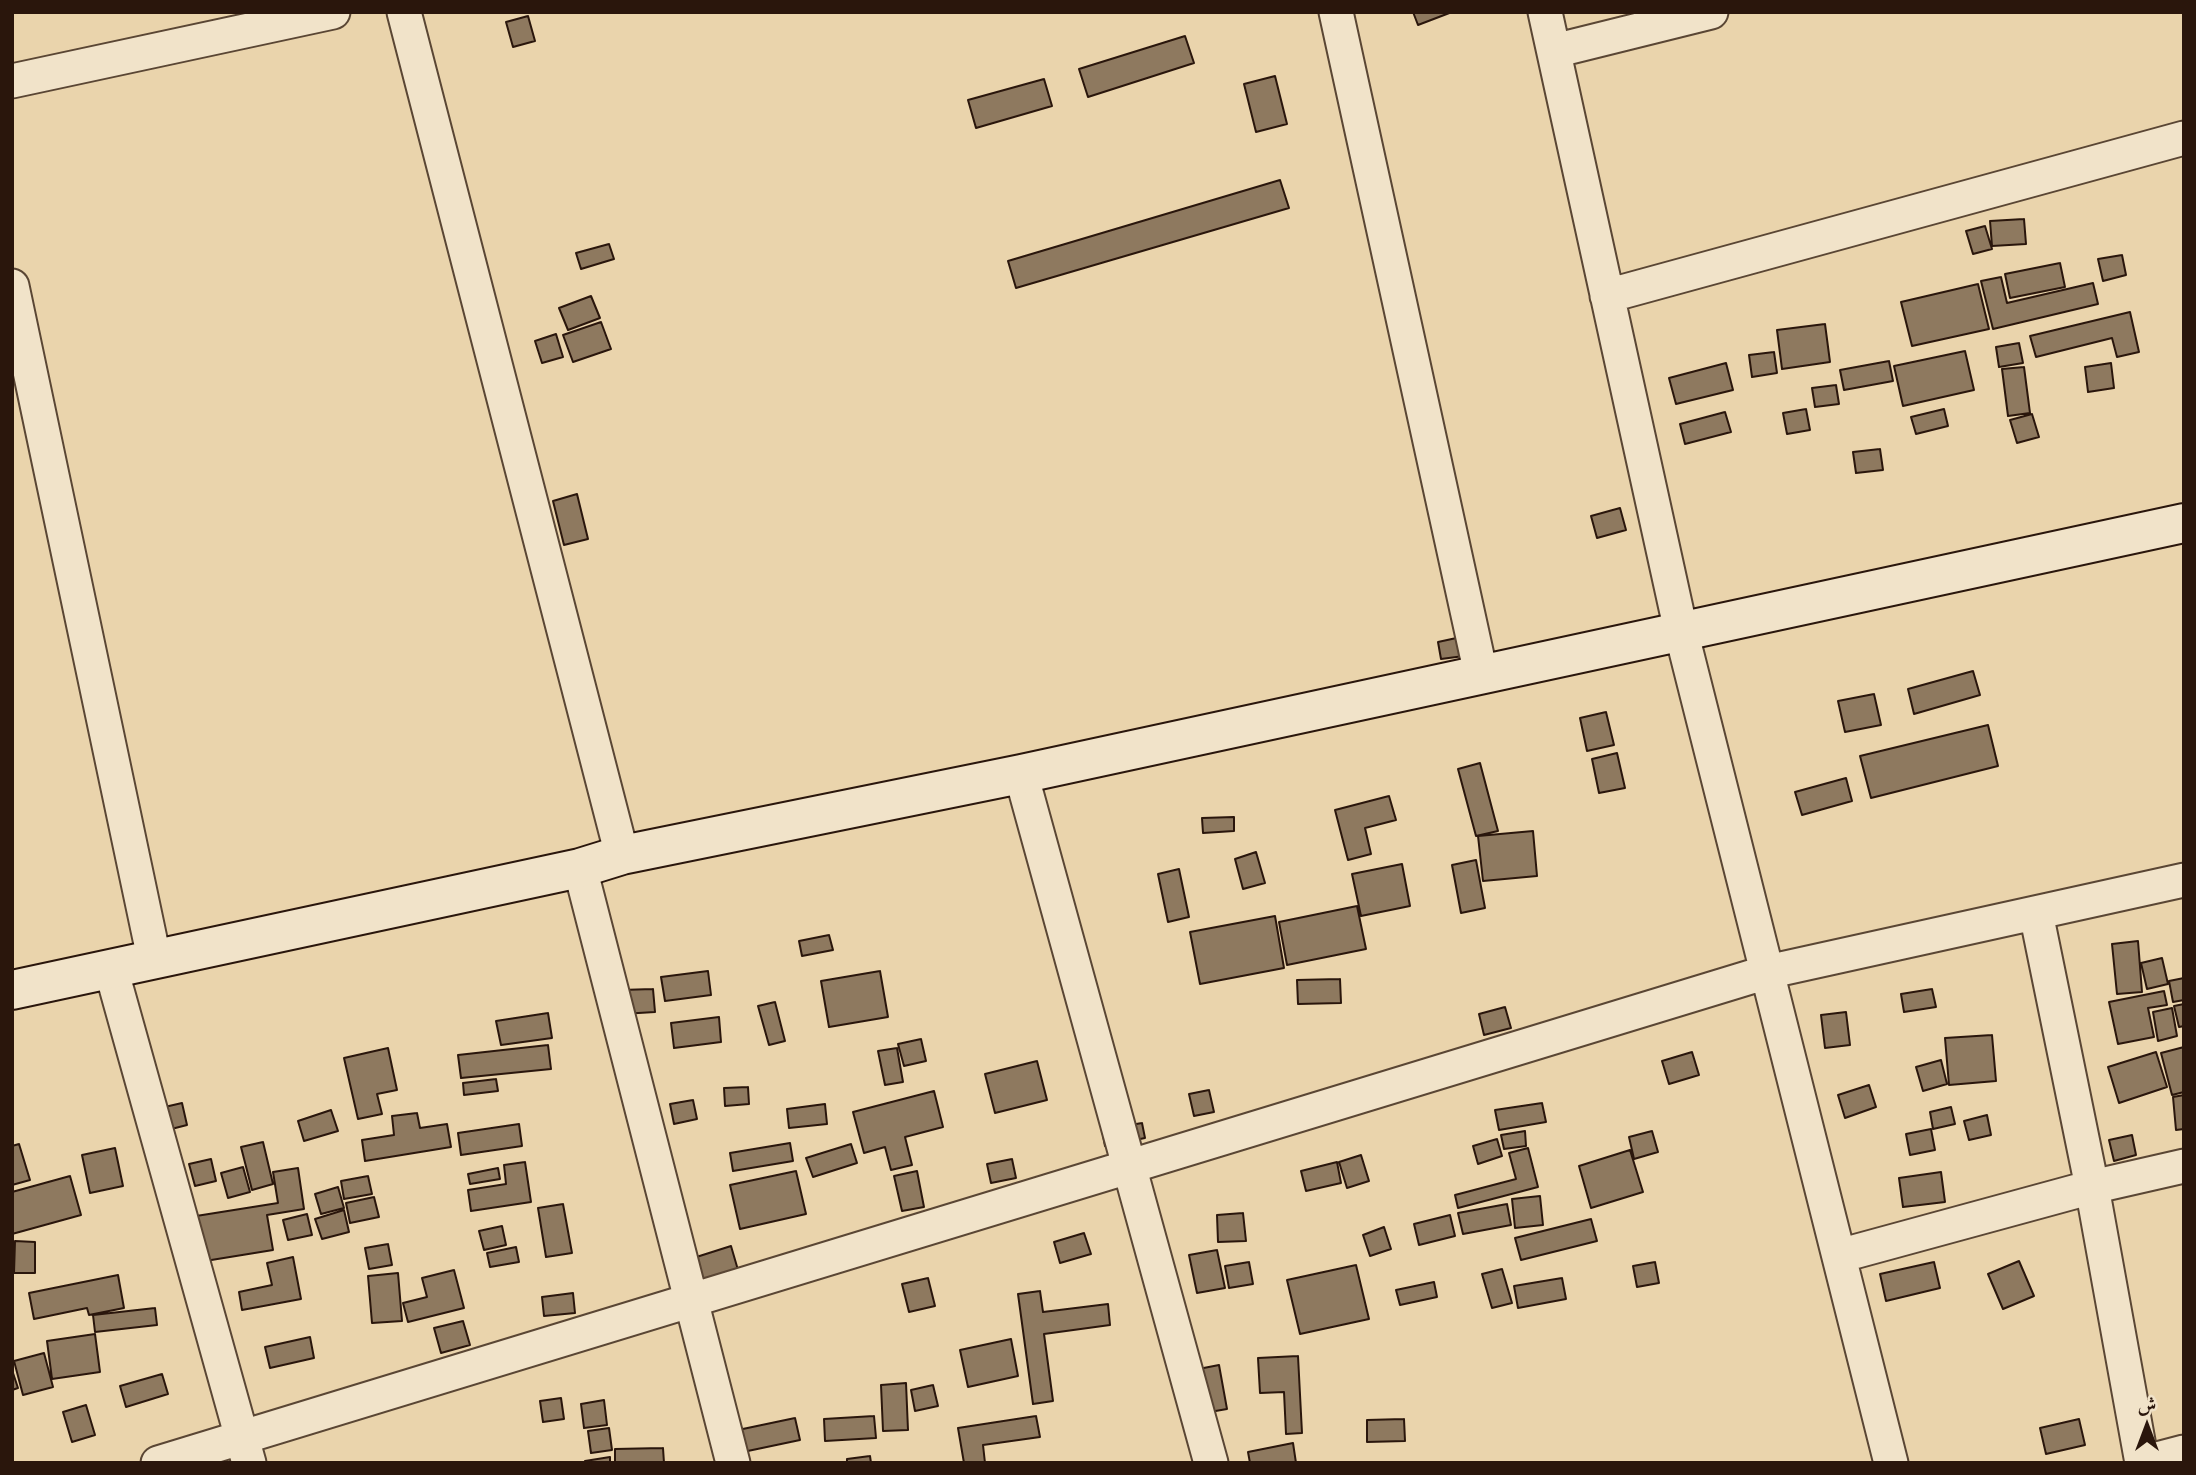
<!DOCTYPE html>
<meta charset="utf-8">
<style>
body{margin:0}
#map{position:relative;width:2196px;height:1475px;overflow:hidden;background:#ead4ac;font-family:Alegreya,Amiri,serif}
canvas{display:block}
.frame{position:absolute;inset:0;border:14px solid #2a160c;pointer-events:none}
.north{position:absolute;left:2112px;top:1391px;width:70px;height:70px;-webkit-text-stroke:5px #f1e3c9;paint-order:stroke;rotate:0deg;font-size:19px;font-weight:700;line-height:28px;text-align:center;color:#2a160c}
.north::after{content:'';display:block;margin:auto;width:24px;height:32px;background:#2a160c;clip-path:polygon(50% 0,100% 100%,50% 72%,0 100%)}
</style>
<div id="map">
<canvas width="2196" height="1475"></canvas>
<div class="frame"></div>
<div class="north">ش</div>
</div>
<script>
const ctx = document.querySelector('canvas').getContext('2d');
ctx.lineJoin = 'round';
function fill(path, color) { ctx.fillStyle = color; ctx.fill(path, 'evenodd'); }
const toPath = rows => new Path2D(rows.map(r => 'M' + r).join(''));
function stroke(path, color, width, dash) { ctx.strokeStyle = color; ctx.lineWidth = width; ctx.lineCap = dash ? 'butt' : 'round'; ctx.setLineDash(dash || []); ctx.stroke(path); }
const building = toPath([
 [1413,12,1452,12,1418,25,1413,12],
 [528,16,535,41,513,47,506,22,528,16],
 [1185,36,1194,63,1088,97,1079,69,1185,36],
 [1275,76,1287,124,1256,132,1244,84,1275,76],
 [1044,79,1052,106,976,128,968,100,1044,79],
 [1280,180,1289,208,1016,288,1008,261,1280,180],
 [2024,219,2026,244,1992,246,1990,221,2024,219],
 [1985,226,1992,249,1973,254,1966,231,1985,226],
 [609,244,614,259,581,269,576,253,609,244],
 [2122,255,2126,275,2103,281,2098,259,2122,255],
 [2060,263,2065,287,2010,298,2005,274,2060,263],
 [2001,277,2007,303,2093,283,2098,304,1993,329,1981,281,2001,277],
 [1978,284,1989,329,1912,346,1901,302,1978,284],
 [591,296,600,318,568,330,559,308,591,296],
 [2130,312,2139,352,2117,357,2112,338,2036,357,2030,336,2130,312],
 [601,322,611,349,573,362,563,335,601,322],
 [1825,324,1830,362,1782,369,1777,330,1825,324],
 [556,334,563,357,542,363,535,341,556,334],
 [2019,343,2023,363,1999,367,1996,347,2019,343],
 [1965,351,1974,390,1903,406,1894,366,1965,351],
 [1774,352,1777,373,1752,377,1749,355,1774,352],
 [1889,361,1893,381,1844,390,1840,370,1889,361],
 [1726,363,1733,390,1676,404,1669,378,1726,363],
 [2111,363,2114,388,2088,392,2085,367,2111,363],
 [2024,367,2030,413,2008,416,2002,369,2024,367],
 [1836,385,1839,404,1815,407,1812,388,1836,385],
 [1806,409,1810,430,1787,434,1783,413,1806,409],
 [1944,409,1948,426,1916,434,1911,417,1944,409],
 [1725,412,1731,432,1685,444,1680,424,1725,412],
 [2032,414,2039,437,2017,443,2010,420,2032,414],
 [1880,449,1883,470,1856,473,1853,452,1880,449],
 [577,494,588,539,564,545,553,501,577,494],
 [1620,508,1626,530,1597,538,1591,516,1620,508],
 [1461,637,1464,656,1441,659,1438,642,1461,637],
 [1973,671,1980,695,1914,714,1908,689,1973,671],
 [1874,694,1881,725,1845,732,1838,701,1874,694],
 [1606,712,1614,745,1587,751,1580,718,1606,712],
 [1988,725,1998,766,1871,798,1860,756,1988,725],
 [1617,753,1625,788,1599,793,1592,759,1617,753],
 [1480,763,1498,831,1476,836,1458,769,1480,763],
 [1846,778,1852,801,1802,815,1795,792,1846,778],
 [1389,796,1396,820,1365,828,1371,854,1348,860,1335,810,1389,796],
 [1234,817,1234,831,1203,833,1202,818,1234,817],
 [1533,831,1537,876,1483,881,1478,836,1533,831],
 [1256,852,1265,883,1243,889,1235,859,1256,852],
 [1476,860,1485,908,1461,913,1452,865,1476,860],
 [1402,864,1410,906,1361,916,1352,874,1402,864],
 [1179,869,1189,917,1168,922,1158,874,1179,869],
 [1357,906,1366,949,1287,965,1279,922,1357,906],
 [1275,916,1284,968,1200,984,1190,932,1275,916],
 [829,935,833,950,802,956,799,941,829,935],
 [2138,941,2142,992,2117,994,2112,944,2138,941],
 [2162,958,2168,984,2147,989,2141,963,2162,958],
 [708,971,711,995,665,1001,661,977,708,971],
 [880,971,888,1017,829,1027,821,981,880,971],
 [2184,978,2184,1000,2173,1002,2169,981,2184,978],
 [1340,979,1341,1003,1298,1004,1297,980,1340,979],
 [653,989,655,1012,622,1014,621,990,653,989],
 [1932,989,1936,1007,1904,1012,1901,994,1932,989],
 [2164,991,2167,1005,2148,1008,2154,1037,2118,1044,2109,1002,2164,991],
 [775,1002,785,1041,769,1045,758,1006,775,1002],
 [2184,1004,2184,1026,2179,1027,2174,1006,2184,1004],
 [1505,1007,1511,1028,1484,1035,1479,1014,1505,1007],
 [2172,1008,2177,1036,2158,1041,2153,1012,2172,1008],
 [1846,1012,1850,1045,1825,1048,1821,1015,1846,1012],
 [548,1013,552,1038,501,1045,496,1021,548,1013],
 [719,1017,721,1042,674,1048,671,1023,719,1017],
 [1992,1035,1996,1081,1949,1085,1945,1038,1992,1035],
 [921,1039,926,1061,904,1066,898,1044,921,1039],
 [548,1045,551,1069,461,1078,458,1055,548,1045],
 [2184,1047,2184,1092,2172,1095,2161,1053,2184,1047],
 [388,1048,397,1090,377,1094,382,1114,358,1119,344,1058,388,1048],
 [897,1048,903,1082,885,1085,878,1051,897,1048],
 [1692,1052,1699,1075,1669,1084,1662,1061,1692,1052],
 [2156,1052,2167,1087,2119,1103,2108,1067,2156,1052],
 [1941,1060,1947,1084,1923,1091,1916,1067,1941,1060],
 [1037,1061,1047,1100,995,1113,985,1074,1037,1061],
 [496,1079,498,1091,464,1095,463,1083,496,1079],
 [1869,1085,1876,1107,1845,1118,1838,1095,1869,1085],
 [748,1087,749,1104,725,1106,724,1088,748,1087],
 [1209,1090,1214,1112,1194,1116,1189,1094,1209,1090],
 [934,1091,943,1127,905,1137,912,1165,891,1170,885,1147,864,1153,853,1112,934,1091],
 [2184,1095,2184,1129,2176,1130,2173,1097,2184,1095],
 [693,1100,697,1119,674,1124,670,1104,693,1100],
 [182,1103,187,1125,148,1135,143,1112,182,1103],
 [1542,1103,1546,1122,1499,1130,1495,1110,1542,1103],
 [825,1104,827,1124,789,1128,787,1109,825,1104],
 [1951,1107,1955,1124,1933,1129,1930,1112,1951,1107],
 [331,1110,338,1131,304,1141,298,1121,331,1110],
 [417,1113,420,1128,447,1124,451,1147,365,1161,362,1140,394,1135,392,1116,417,1113],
 [1987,1115,1991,1135,1969,1140,1964,1121,1987,1115],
 [1142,1123,1145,1138,1105,1146,1102,1130,1142,1123],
 [519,1124,522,1146,461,1155,458,1133,519,1124],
 [1931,1129,1935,1150,1910,1155,1906,1134,1931,1129],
 [1525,1131,1526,1146,1504,1149,1501,1135,1525,1131],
 [1652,1131,1658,1152,1634,1159,1629,1137,1652,1131],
 [2132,1135,2136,1155,2114,1161,2109,1140,2132,1135],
 [1497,1139,1502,1156,1478,1164,1473,1146,1497,1139],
 [263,1142,273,1184,252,1190,241,1147,263,1142],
 [790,1143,793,1161,733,1171,730,1153,790,1143],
 [19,1144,30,1180,12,1185,12,1146,19,1144],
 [851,1144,857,1163,813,1177,806,1158,851,1144],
 [115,1148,123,1186,90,1193,82,1155,115,1148],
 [1528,1148,1538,1187,1458,1208,1455,1195,1516,1179,1509,1153,1528,1148],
 [1630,1150,1643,1192,1591,1208,1579,1166,1630,1150],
 [1361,1155,1369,1181,1347,1188,1339,1162,1361,1155],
 [211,1159,216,1181,195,1186,189,1164,211,1159],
 [1012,1159,1016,1178,991,1183,987,1164,1012,1159],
 [525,1162,531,1202,471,1211,468,1190,506,1184,504,1165,525,1162],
 [1337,1162,1341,1183,1306,1191,1301,1171,1337,1162],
 [243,1167,250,1192,228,1198,221,1173,243,1167],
 [298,1168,304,1209,267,1215,273,1250,199,1262,171,1220,278,1203,273,1172,298,1168],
 [498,1168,500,1179,470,1184,468,1174,498,1168],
 [796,1171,806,1214,740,1229,730,1185,796,1171],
 [917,1171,924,1207,902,1211,894,1176,917,1171],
 [1941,1172,1945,1202,1903,1207,1899,1178,1941,1172],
 [70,1176,81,1215,12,1234,12,1192,70,1176],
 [368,1176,372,1194,344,1199,341,1181,368,1176],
 [338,1187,344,1208,321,1214,315,1194,338,1187],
 [1540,1196,1543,1225,1515,1228,1512,1199,1540,1196],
 [374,1197,379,1217,350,1223,346,1203,374,1197],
 [563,1204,572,1253,546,1257,538,1208,563,1204],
 [1507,1204,1511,1225,1463,1234,1458,1213,1507,1204],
 [344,1210,349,1232,322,1239,315,1219,344,1210],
 [1243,1213,1246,1241,1218,1242,1217,1215,1243,1213],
 [307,1214,312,1235,288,1240,283,1220,307,1214],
 [1450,1215,1455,1236,1419,1245,1414,1224,1450,1215],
 [1591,1219,1597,1241,1521,1260,1515,1238,1591,1219],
 [502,1226,506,1245,484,1250,479,1231,502,1226],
 [1384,1227,1391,1249,1370,1256,1363,1235,1384,1227],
 [1084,1233,1091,1254,1060,1263,1054,1242,1084,1233],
 [15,1241,35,1242,35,1273,14,1273,15,1241],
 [388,1244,392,1265,369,1269,365,1248,388,1244],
 [731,1246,738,1270,694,1284,687,1260,731,1246],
 [516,1247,519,1262,490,1267,487,1253,516,1247],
 [1217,1250,1225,1288,1197,1293,1189,1255,1217,1250],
 [293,1257,301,1299,242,1310,239,1292,272,1285,267,1263,293,1257],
 [2019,1261,2034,1296,2003,1309,1988,1274,2019,1261],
 [1249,1262,1253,1284,1229,1288,1225,1266,1249,1262],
 [1655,1262,1659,1283,1637,1287,1633,1266,1655,1262],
 [1934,1262,1940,1288,1886,1301,1880,1274,1934,1262],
 [1356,1265,1369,1319,1300,1334,1287,1280,1356,1265],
 [1502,1269,1512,1303,1492,1308,1482,1274,1502,1269],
 [454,1270,464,1308,408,1322,403,1303,427,1297,422,1278,454,1270],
 [398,1273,402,1321,372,1323,368,1276,398,1273],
 [118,1275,124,1308,89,1315,87,1308,34,1319,29,1293,118,1275],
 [928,1278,935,1306,909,1312,902,1284,928,1278],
 [1562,1278,1566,1299,1518,1308,1514,1286,1562,1278],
 [1434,1282,1437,1297,1400,1305,1396,1290,1434,1282],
 [1040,1291,1043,1312,1108,1304,1110,1325,1044,1334,1053,1401,1033,1404,1018,1294,1040,1291],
 [573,1293,575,1313,544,1316,542,1297,573,1293],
 [155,1308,157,1325,95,1332,93,1315,155,1308],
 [463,1321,470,1345,441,1353,434,1328,463,1321],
 [95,1334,100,1372,52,1379,47,1341,95,1334],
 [310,1337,314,1358,270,1368,265,1347,310,1337],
 [1011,1339,1018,1376,968,1387,960,1350,1011,1339],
 [44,1353,53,1387,23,1395,14,1361,44,1353],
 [1298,1356,1302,1433,1286,1434,1284,1392,1260,1393,1258,1358,1298,1356],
 [1219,1365,1227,1409,1181,1417,1173,1374,1219,1365],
 [12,1370,18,1388,12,1390,12,1370],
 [162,1374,168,1394,126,1407,120,1386,162,1374],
 [906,1383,908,1430,883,1431,881,1385,906,1383],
 [933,1385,938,1406,915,1411,911,1390,933,1385],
 [561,1398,564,1419,543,1422,540,1401,561,1398],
 [604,1400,607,1425,584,1428,581,1404,604,1400],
 [86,1405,95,1435,72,1442,63,1412,86,1405],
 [874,1416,876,1438,825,1441,824,1419,874,1416],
 [1036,1416,1040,1437,983,1445,985,1463,964,1463,958,1428,1036,1416],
 [795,1418,800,1440,743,1452,738,1430,795,1418],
 [1404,1419,1405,1441,1367,1442,1367,1420,1404,1419],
 [2079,1419,2085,1445,2046,1454,2040,1428,2079,1419],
 [609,1428,612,1450,591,1453,588,1431,609,1428],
 [1293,1443,1296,1463,1250,1463,1248,1452,1293,1443],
 [663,1448,664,1463,615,1463,615,1449,663,1448],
 [870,1456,871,1463,847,1463,847,1459,870,1456],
 [610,1457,610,1463,585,1463,585,1461,610,1457]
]);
const street = toPath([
 [404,12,622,855],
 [1336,12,1481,674],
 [1545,12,1681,631,1891,1463],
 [1554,51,1711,12],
 [12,81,333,12],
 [12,286,154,958],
 [1607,296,2184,138],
 [1021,774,1211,1463],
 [580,868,733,1463],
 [2036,913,2092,1187,2142,1463],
 [111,969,249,1463],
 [1839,1256,2092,1187,2184,1166],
 [158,1463,1767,972,2184,880],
 [2142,1463,2184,1452]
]);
const secondary = toPath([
 [12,990,580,868,622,855,1021,774,2184,523]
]);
fill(building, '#8e795f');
stroke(building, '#2a160c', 2);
stroke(street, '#5a4634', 37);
stroke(secondary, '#2a160c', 42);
stroke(street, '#f1e3c9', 33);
stroke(secondary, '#f1e3c9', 38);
</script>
